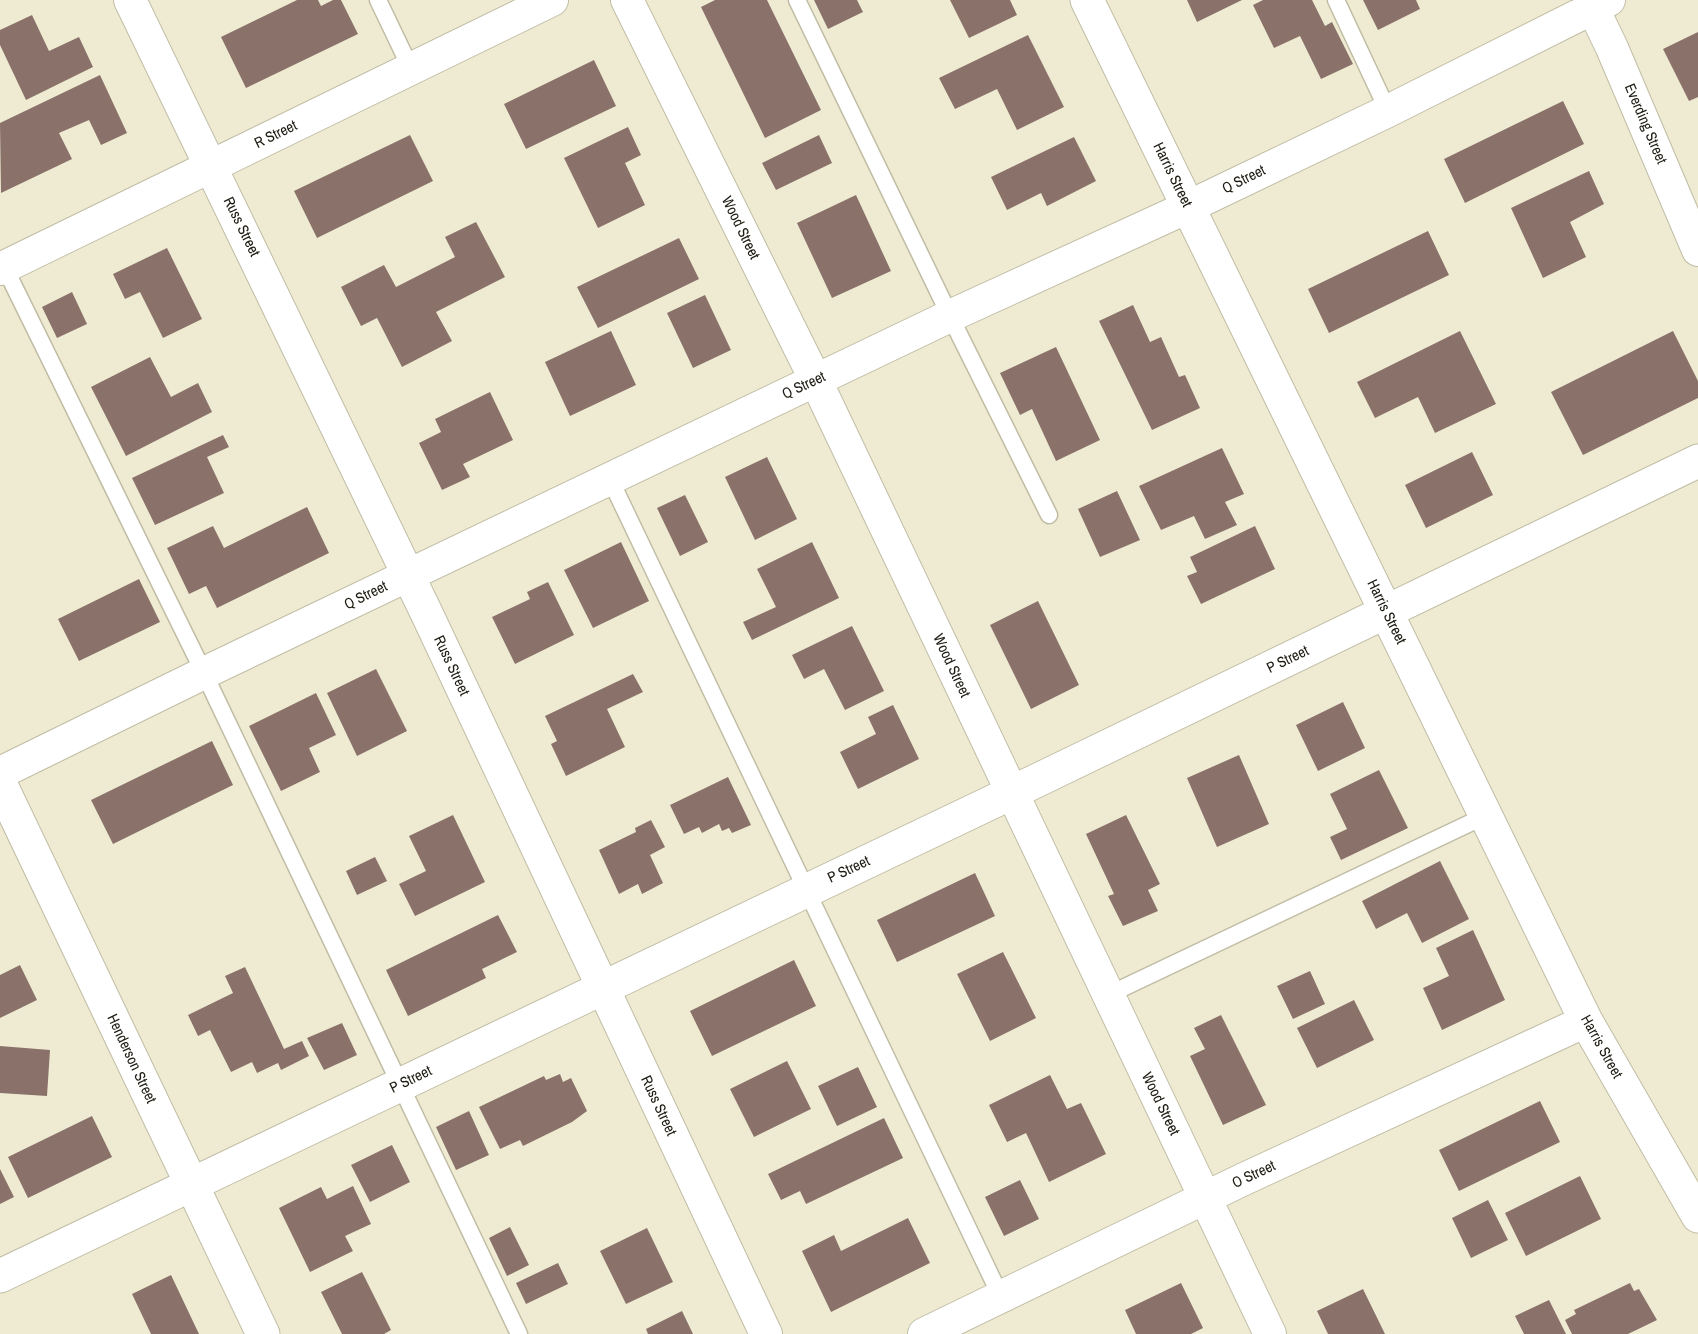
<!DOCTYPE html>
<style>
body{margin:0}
canvas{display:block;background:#efebd2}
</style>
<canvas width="1698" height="1334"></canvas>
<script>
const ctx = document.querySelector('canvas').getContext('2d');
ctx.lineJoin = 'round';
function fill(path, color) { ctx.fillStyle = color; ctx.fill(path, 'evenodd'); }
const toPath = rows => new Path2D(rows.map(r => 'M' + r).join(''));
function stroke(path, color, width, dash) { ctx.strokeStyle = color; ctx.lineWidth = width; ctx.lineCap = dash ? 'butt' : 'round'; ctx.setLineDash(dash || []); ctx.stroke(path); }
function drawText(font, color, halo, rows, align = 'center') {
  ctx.font = font + ' "Archivo Narrow",sans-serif'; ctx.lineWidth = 5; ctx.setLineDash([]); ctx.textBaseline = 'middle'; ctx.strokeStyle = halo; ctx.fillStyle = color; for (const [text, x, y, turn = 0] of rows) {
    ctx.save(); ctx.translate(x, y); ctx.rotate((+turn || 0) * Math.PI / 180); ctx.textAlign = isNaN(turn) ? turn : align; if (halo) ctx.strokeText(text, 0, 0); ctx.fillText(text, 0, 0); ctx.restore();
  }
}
const building = toPath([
 [297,0,318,0,321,6,333,0,341,0,358,34,246,88,221,37],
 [715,0,767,0,821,110,765,138,701,7],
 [814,0,857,0,863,12,828,29],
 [950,0,1010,0,1017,15,969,38],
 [1187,0,1242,0,1197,22],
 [1263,0,1312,0,1325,26,1332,22,1353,64,1321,79,1300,36,1274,48,1253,5],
 [1363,0,1416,0,1420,9,1378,30],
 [32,15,49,51,79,37,93,67,26,100,0,45,0,30],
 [1698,32,1698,97,1689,101,1663,49],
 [1028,35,1064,107,1017,130,997,89,955,109,939,78],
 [594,60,616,106,526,149,504,104],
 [100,75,127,133,101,145,89,120,59,133,72,159,1,193,0,123],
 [1563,101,1584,144,1465,203,1444,159],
 [628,127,641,155,625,163,645,205,598,228,564,158],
 [410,135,433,181,317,238,294,191],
 [819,135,832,163,776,190,762,163],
 [1074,137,1096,181,1047,206,1041,193,1007,210,991,177],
 [1589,171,1604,204,1570,222,1586,257,1543,278,1511,208],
 [856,195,891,271,832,298,797,223],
 [476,222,505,277,436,312,452,341,402,367,377,318,361,326,341,287,384,265,396,287,455,257,445,237],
 [1428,231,1449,275,1329,333,1308,289],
 [679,238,699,279,598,328,577,287],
 [167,248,202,319,163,338,140,292,125,299,113,274],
 [72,292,87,324,57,338,42,307],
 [705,295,731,350,693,368,667,313],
 [1133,305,1150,342,1161,337,1179,377,1185,375,1200,408,1152,430,1099,321],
 [611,331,636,385,570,416,545,362],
 [1460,331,1496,404,1435,433,1418,397,1375,418,1357,382],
 [1673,331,1698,381,1698,398,1583,455,1551,392],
 [1056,347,1100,440,1056,461,1032,409,1020,415,1000,373],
 [150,357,171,397,198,383,212,412,126,456,91,387],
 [490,392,513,440,463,464,470,477,442,490,419,443,441,432,435,419],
 [223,435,229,447,207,457,224,493,155,525,132,478],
 [1222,448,1244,494,1225,502,1237,525,1205,539,1194,516,1161,530,1139,486],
 [1472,452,1493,495,1426,528,1405,485],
 [767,457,797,519,755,540,725,477],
 [1117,491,1140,540,1100,557,1078,509],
 [685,495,708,542,680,556,657,508],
 [307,507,329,553,217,608,206,586,189,594,167,548,213,526,224,548],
 [1255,526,1275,569,1201,604,1187,576,1197,572,1190,557],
 [621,542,649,601,593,628,564,570],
 [812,542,839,598,752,640,743,622,776,607,757,569],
 [139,579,160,622,79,661,58,619],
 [548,582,574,635,515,664,492,617,530,599,527,592],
 [1038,601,1079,685,1031,709,990,625],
 [852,626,884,691,845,710,824,669,804,679,792,655],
 [376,669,407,731,357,756,327,693],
 [633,674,643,692,607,709,625,747,566,776,551,744,557,741,545,716],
 [316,693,336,735,309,748,320,772,281,791,249,726],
 [1343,702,1365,748,1318,771,1296,725],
 [893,705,919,759,858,789,840,752,876,734,868,717],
 [212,741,233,785,113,844,91,800],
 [1239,755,1269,824,1217,847,1187,778],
 [1379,770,1408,828,1341,860,1330,837,1347,829,1330,794],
 [728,777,751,825,732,833,729,828,722,831,719,824,702,833,699,827,684,834,670,805],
 [453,815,485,882,415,916,399,884,426,871,409,836],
 [1126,815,1160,884,1148,890,1158,911,1123,926,1108,896,1114,894,1086,834],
 [651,820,665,847,650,855,663,883,642,894,638,884,619,894,599,850,636,832,635,828],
 [375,857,387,881,357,895,346,871],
 [1440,861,1469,919,1422,943,1407,913,1376,929,1362,901],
 [975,873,995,916,897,962,877,920],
 [498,915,517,952,482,969,486,978,408,1016,386,970],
 [1473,930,1505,1000,1442,1030,1423,988,1449,976,1436,948],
 [1003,952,1036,1018,990,1041,957,974],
 [794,960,816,1006,712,1056,690,1011],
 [20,965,37,1000,0,1018,0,975],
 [245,967,284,1049,302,1041,309,1056,281,1070,278,1063,257,1073,252,1062,231,1072,210,1030,198,1036,188,1015,233,993,225,976],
 [1310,971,1325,1004,1293,1019,1277,986],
 [1354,1000,1374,1040,1317,1068,1297,1028],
 [1221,1015,1266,1105,1223,1125,1190,1056,1205,1049,1194,1028],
 [342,1023,357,1055,324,1070,307,1038],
 [0,1046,50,1050,47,1096,0,1093],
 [787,1061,811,1109,754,1137,730,1089],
 [858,1067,877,1107,837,1126,818,1086],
 [560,1074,563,1082,571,1078,587,1111,572,1122,523,1146,520,1140,500,1149,479,1107,544,1076,546,1080],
 [1050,1075,1067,1109,1081,1103,1106,1154,1049,1182,1026,1133,1007,1142,989,1105],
 [1540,1101,1560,1142,1459,1191,1439,1150],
 [469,1111,489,1155,456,1170,436,1127],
 [92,1116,112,1157,28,1198,8,1157],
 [884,1118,903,1158,806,1204,800,1191,781,1200,768,1174],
 [392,1145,410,1182,370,1202,351,1165],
 [0,1169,14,1197,0,1204],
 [1580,1176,1601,1219,1526,1256,1505,1213],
 [1020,1180,1039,1219,1004,1236,985,1197],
 [353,1186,371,1224,345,1236,353,1251,310,1272,279,1208,321,1187,327,1199],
 [1488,1200,1508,1240,1471,1258,1452,1218],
 [908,1218,930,1263,831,1312,802,1251,834,1235,841,1251],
 [510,1227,529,1265,507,1276,489,1238],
 [647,1228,673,1282,626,1304,600,1251],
 [558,1263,568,1284,526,1304,516,1283],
 [362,1272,391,1330,384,1334,342,1334,321,1292],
 [171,1275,199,1334,151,1334,132,1294],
 [1181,1283,1203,1328,1191,1334,1136,1334,1125,1310],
 [1630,1283,1634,1291,1639,1289,1657,1320,1628,1334,1572,1334,1565,1320,1576,1314,1574,1310],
 [1363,1289,1385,1334,1328,1334,1317,1311],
 [1549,1300,1566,1334,1524,1334,1515,1316],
 [682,1311,693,1334,648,1334,646,1329]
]);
const lane = toPath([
 [378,0,411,69],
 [797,0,950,316,1049,515],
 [1336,0,1388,111],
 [2,262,204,673,519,1334],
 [610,479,1001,1297],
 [1108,995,1487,815]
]);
const street = toPath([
 [130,0,426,612,766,1334],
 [627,0,816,381,1270,1334],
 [1589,0,1612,48,1698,250],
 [0,269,552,0],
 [0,773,204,673,950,316,1188,207,1388,111,1609,0],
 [924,1334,1244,1179,1586,1021]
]);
const secondary = toPath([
 [1087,0,1586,1021,1698,1216],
 [0,783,263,1334],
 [0,1276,1011,793,1698,461]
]);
const streetNames = [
 ["Everding Street",1645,124,67],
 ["R Street",276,135,-26],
 ["Harris Street",1172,175,64],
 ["Q Street",1244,180,-26],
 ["Russ Street",241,227,64],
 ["Wood Street",740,228,64],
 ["Q Street",804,386,-25],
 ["Q Street",366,596,-26],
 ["Harris Street",1386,612,64],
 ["P Street",1288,660,-26],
 ["Russ Street",451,666,65],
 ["Wood Street",951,666,65],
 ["P Street",849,870,-25],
 ["Harris Street",1601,1047,61],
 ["Henderson Street",131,1059,65],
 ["P Street",411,1080,-26],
 ["Wood Street",1160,1104,64],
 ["Russ Street",658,1106,65],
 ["O Street",1254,1175,-25]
];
fill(building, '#8a726a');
stroke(lane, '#c1bda5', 19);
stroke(street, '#c1bda5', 34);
stroke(secondary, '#c1bda5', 35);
stroke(lane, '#fff', 16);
stroke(street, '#fff', 32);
stroke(secondary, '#fff', 33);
drawText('15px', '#1e1c13', '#fff', streetNames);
</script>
